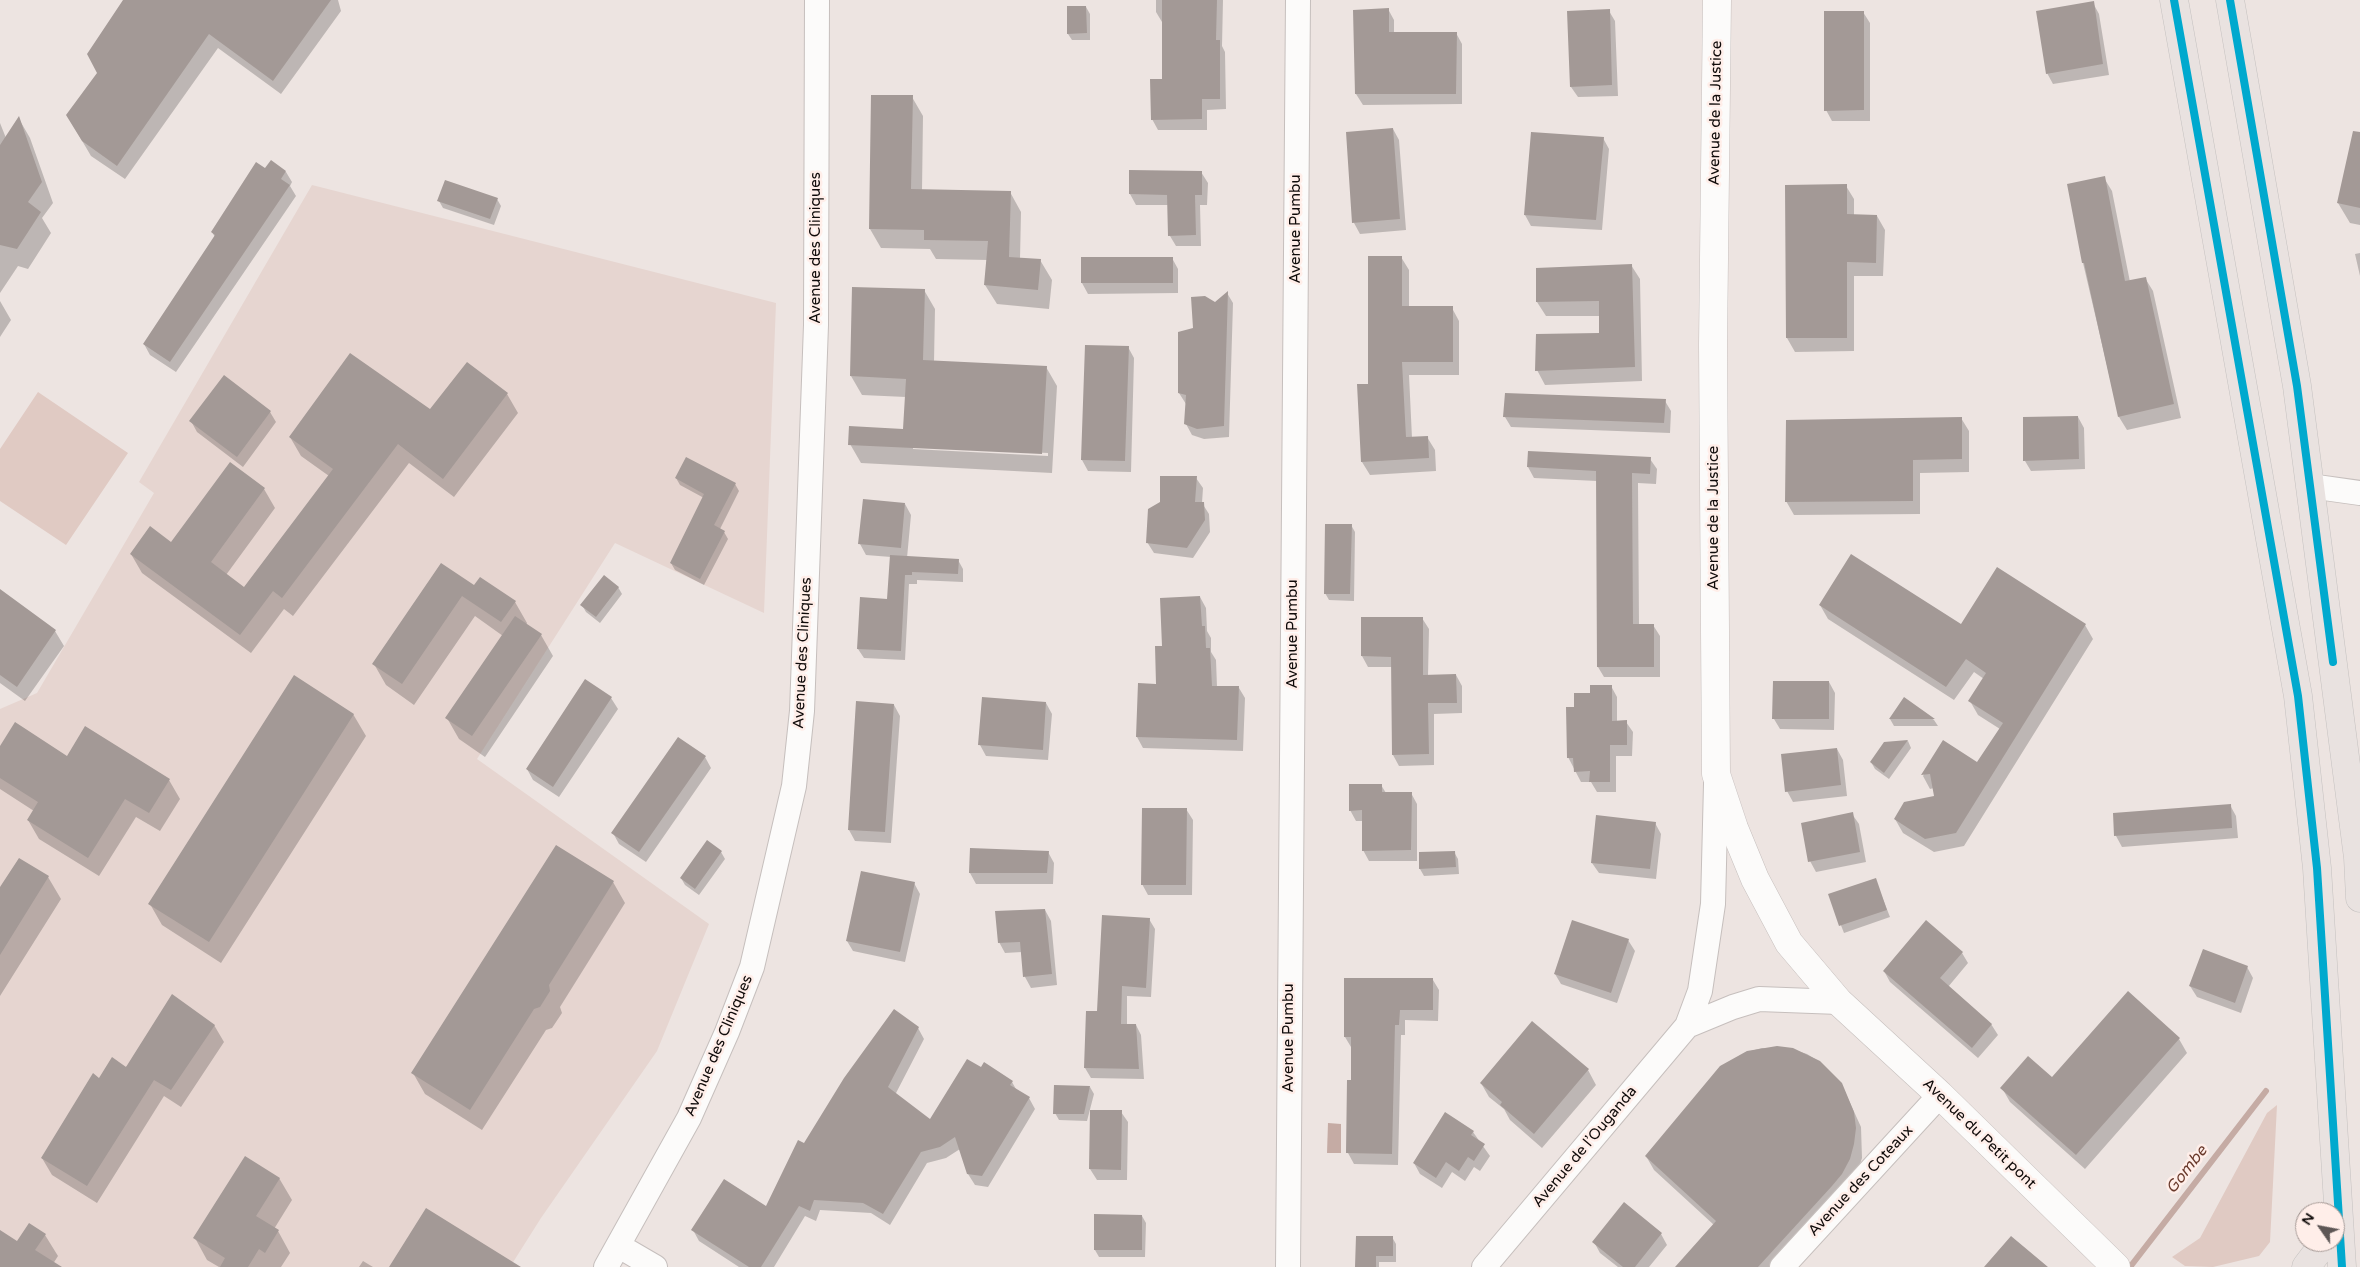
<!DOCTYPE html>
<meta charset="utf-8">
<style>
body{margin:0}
#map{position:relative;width:2360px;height:1267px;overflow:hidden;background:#ede4e1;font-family:"Varela Round",sans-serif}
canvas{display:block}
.north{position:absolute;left:2295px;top:1202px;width:50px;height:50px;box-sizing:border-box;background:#ffeee9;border:1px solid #9f938f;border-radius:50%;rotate:303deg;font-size:14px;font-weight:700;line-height:20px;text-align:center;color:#0f0a09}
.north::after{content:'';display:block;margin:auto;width:18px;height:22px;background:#5d5655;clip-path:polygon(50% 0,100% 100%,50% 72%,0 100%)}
</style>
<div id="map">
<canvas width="2360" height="1267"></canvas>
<div class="north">N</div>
</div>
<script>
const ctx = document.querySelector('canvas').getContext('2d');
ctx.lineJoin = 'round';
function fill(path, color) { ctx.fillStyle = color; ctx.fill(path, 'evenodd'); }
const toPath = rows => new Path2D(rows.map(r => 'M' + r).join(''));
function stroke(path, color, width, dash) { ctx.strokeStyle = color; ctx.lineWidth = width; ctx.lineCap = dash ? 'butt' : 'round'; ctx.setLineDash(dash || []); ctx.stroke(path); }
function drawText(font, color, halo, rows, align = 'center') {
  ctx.font = font + ' "Varela Round",sans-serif'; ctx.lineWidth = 5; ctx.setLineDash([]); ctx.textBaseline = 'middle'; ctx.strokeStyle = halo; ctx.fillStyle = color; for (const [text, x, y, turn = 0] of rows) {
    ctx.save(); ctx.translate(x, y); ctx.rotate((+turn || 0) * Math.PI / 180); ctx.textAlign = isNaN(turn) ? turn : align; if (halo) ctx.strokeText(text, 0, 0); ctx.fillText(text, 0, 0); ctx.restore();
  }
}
const built = toPath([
 [312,185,776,303,764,613,615,543,477,759,709,924,657,1051,541,1218,510,1267,0,1267,0,709,37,693,154,493,139,482]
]);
const green = toPath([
 [38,392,128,453,66,545,0,501,0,449],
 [2277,1105,2270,1242,2259,1256,2213,1267,2185,1266,2172,1257,2200,1238,2267,1113]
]);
const water = toPath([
 [1328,1123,1341,1124,1341,1153,1327,1153]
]);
const shadow = toPath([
 [126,0,338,0,341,11,281,94,218,48,125,179,91,156,67,115,98,73],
 [1156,0,1223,0,1222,46,1225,52,1226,109,1207,110,1207,130,1158,130,1152,119,1163,80,1162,22,1156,12],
 [2093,3,2099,14,2109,75,2053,84,2047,73],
 [1086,7,1090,14,1090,40,1072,40,1068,34],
 [1388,9,1394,20,1394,33,1456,33,1462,44,1462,104,1363,105,1356,94],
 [1609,11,1615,21,1618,96,1578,97,1571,87],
 [1863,12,1870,23,1870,121,1832,121,1826,110],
 [872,96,912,97,923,116,922,191,1010,192,1021,212,1020,259,1040,260,1052,280,1049,309,997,304,985,285,988,260,936,259,930,249,881,248,870,229],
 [19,119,30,138,53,203,42,218,51,233,28,269,18,266,0,293,0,123,6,138],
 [1393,129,1399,140,1406,230,1360,234,1354,223],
 [1603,138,1609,149,1602,230,1531,226,1525,215],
 [2360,157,2360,225,2350,223,2338,203],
 [266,170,286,172,292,182,290,186,296,196,176,372,150,355,144,344,215,237,212,232],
 [1130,171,1201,172,1208,183,1207,205,1200,205,1201,246,1176,246,1170,236,1169,205,1136,205,1130,194],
 [2104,178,2112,191,2130,282,2145,278,2153,291,2181,418,2127,430,2119,417,2083,263],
 [1846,186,1854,199,1854,216,1877,216,1885,230,1883,276,1854,276,1854,351,1795,352,1787,338],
 [497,199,501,206,494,225,443,208,439,201],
 [2360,253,2360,276,2355,254],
 [1401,257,1409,270,1409,308,1452,308,1459,321,1459,375,1409,375,1412,438,1427,437,1435,450,1436,471,1370,475,1362,462,1358,385,1369,385],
 [1172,258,1178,269,1178,293,1088,294,1082,283],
 [1631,265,1640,279,1642,381,1545,385,1537,370,1600,334,1600,316,1546,316,1537,302],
 [924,290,935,309,934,362,1046,367,1057,386,1052,473,861,463,850,444,904,430,906,397,862,395,851,376],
 [913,447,1048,453,1048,456,913,449],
 [1227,293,1233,303,1229,437,1204,439,1192,435,1186,424,1186,404,1179,393,1194,329,1215,304],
 [0,301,11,320,0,337],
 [1128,347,1134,358,1131,472,1088,471,1082,460],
 [507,394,518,413,454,497,409,463,293,616,284,609,251,653,142,573,131,554,171,544,230,464,264,489,275,508,226,575,244,588,329,476,301,456,290,437,431,411],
 [1665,401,1671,411,1670,433,1511,427,1505,417],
 [270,412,276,422,243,467,197,432,191,421],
 [2078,417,2084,428,2085,469,2031,471,2025,461],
 [1961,418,1969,431,1969,472,1920,473,1920,514,1794,515,1786,501],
 [1529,452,1650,459,1657,469,1656,484,1638,483,1639,625,1653,625,1660,636,1660,677,1604,677,1598,667,1597,481,1534,478,1528,467],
 [676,478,735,484,739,491,720,529,724,532,728,539,704,585,675,570,671,563,704,498,680,485],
 [1196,478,1203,488,1202,503,1209,514,1210,532,1193,558,1154,553,1147,542],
 [905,504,911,515,907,558,958,560,963,569,963,582,917,580,917,584,909,584,905,660,864,658,858,649,888,600,891,557,866,555,860,544],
 [1351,525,1355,532,1354,601,1329,600,1325,593],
 [441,564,474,587,515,602,527,623,526,625,541,635,553,656,485,757,459,739,447,718,503,636,475,616,414,705,386,685,374,664],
 [618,587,622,594,600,623,586,612,582,605],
 [0,590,55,631,64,646,25,701,0,683],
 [1200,597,1206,608,1207,631,1211,638,1211,652,1216,660,1217,687,1239,688,1245,698,1243,751,1143,748,1137,737,1158,685,1163,647],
 [1820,605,1961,626,2085,625,2093,639,1964,846,1934,852,1903,833,1895,819,1935,797,1934,788,1930,789,1923,776,1944,742,1978,764,2000,729,1978,715,1970,701,1984,679,1974,672,1954,700,1828,619],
 [1362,618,1422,618,1429,629,1428,676,1456,675,1462,686,1462,713,1434,714,1434,765,1399,766,1393,755,1392,667,1368,667,1362,656],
 [586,681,611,698,618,709,559,797,533,780,527,769],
 [1829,682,1835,693,1834,730,1780,729,1774,719],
 [1611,686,1617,697,1617,722,1626,722,1633,732,1632,756,1616,756,1616,792,1597,792,1591,782,1581,782,1568,757,1576,708,1592,694],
 [1905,699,1934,720,1938,726,1894,726,1890,719],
 [857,702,894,705,900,716,891,843,855,841,849,830],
 [1046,703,1052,714,1048,760,986,756,980,745],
 [353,714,366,736,221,963,162,925,150,904],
 [1908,741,1911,748,1889,779,1875,769,1871,762,1884,744],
 [0,748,67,758,169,780,180,799,160,831,136,817,99,876,39,839,28,820,34,811,0,789],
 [1837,749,1843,760,1847,796,1793,802,1787,791],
 [705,757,711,768,646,862,619,844,613,833],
 [1381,785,1386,793,1411,793,1417,804,1417,861,1369,861,1363,850,1363,821,1356,821,1350,810],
 [2230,805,2236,816,2238,838,2122,847,2116,836,2114,814],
 [1186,809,1193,820,1192,895,1148,895,1142,884],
 [1852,814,1859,824,1866,862,1816,872,1810,861],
 [1655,823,1661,834,1656,879,1599,873,1592,863],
 [971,849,1048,852,1054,863,1053,884,976,884,970,873],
 [721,852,725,859,699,895,685,885,681,878],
 [1454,852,1458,859,1459,874,1424,876,1420,869,1420,853],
 [19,859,48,877,61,899,0,996,0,890],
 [1875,879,1890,917,1844,933,1829,895],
 [613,882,625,903,560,1007,562,1013,552,1028,546,1030,482,1130,425,1094,413,1073],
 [914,883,920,894,905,962,853,951,847,941],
 [1045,910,1051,921,1057,985,1031,988,1025,977,1022,952,1005,953,999,942],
 [1149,919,1155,929,1151,997,1127,996,1127,1025,1136,1025,1141,1035,1144,1079,1091,1078,1085,1068],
 [1628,940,1635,951,1617,1003,1561,984,1555,974],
 [1962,953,1968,963,1948,987,1991,1024,1998,1035,1978,1058,1890,982,1884,971],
 [2247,967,2253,978,2241,1013,2197,997,2190,986],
 [1433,980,1439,990,1438,1021,1405,1020,1405,1035,1401,1035,1398,1165,1354,1164,1348,1153,1348,1081,1352,1081,1351,1047,1345,1037],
 [214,1025,224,1042,181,1107,164,1096,97,1203,52,1175,42,1158,100,1079],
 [918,1028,924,1039,895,1095,930,1121,981,1069,1012,1082,1017,1091,1029,1098,1035,1109,988,1187,975,1185,968,1174,960,1149,946,1158,927,1163,890,1225,871,1213,820,1210,816,1221,805,1216,774,1267,739,1267,699,1241,693,1230,767,1208,804,1144],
 [2179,1039,2187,1053,2085,1169,2010,1102,2002,1088,2052,1078],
 [1762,1048,1792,1049,1807,1054,1820,1062,1841,1083,1861,1127,1862,1158,1857,1174,1778,1267,1676,1267,1714,1225,1654,1170,1646,1156,1747,1052],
 [1588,1070,1596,1085,1542,1148,1510,1120,1504,1109,1489,1097,1481,1083],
 [1090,1087,1094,1094,1087,1121,1059,1120,1055,1113],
 [1121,1112,1128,1122,1127,1180,1097,1180,1090,1169],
 [1473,1132,1490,1156,1480,1171,1474,1167,1465,1181,1452,1172,1442,1188,1420,1174,1414,1163],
 [279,1178,292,1200,274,1229,278,1231,290,1253,281,1267,219,1267,207,1260,195,1238],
 [1142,1216,1146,1223,1145,1257,1099,1257,1095,1250],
 [0,1233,17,1242,45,1235,58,1256,51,1267,0,1267],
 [1661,1234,1667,1245,1649,1267,1618,1267,1600,1253,1594,1242],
 [1392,1237,1396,1244,1396,1262,1379,1262,1379,1267,1357,1267],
 [363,1261,373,1267,359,1267]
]);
const stream = toPath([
 [2130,1267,2266,1091]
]);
const building = toPath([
 [123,0,331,0,273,81,209,34,117,166,82,141,66,115,97,73,87,54],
 [1162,0,1217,0,1216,40,1220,40,1220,99,1202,99,1202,119,1151,120,1150,79,1162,79],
 [2094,1,2103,64,2046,74,2036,11],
 [1067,6,1086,6,1087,33,1067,34],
 [1389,8,1389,32,1457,32,1456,94,1355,94,1353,10],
 [1610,9,1612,85,1570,87,1567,11],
 [1824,11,1864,11,1864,110,1824,111],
 [871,95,913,95,911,189,1011,191,1009,257,1041,259,1038,290,984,285,988,241,924,240,924,230,869,229],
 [19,116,42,182,28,202,41,212,17,249,0,245,0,145],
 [1393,128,1400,219,1352,223,1346,132],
 [2353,131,2360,132,2360,208,2337,203],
 [1531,132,1604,137,1596,220,1524,215],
 [271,160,286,171,281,179,290,185,170,362,143,344,215,235,211,232,256,162,265,168],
 [1129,170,1202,171,1202,195,1195,195,1196,235,1168,236,1167,195,1129,194],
 [2105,176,2125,281,2146,277,2174,404,2118,417,2084,263,2082,263,2067,184],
 [445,180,498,198,490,219,437,201],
 [1847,184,1847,214,1877,215,1876,263,1847,262,1847,338,1786,338,1785,185],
 [1368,256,1402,256,1402,306,1453,306,1453,362,1402,362,1406,437,1428,436,1429,458,1361,462,1357,384,1368,384],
 [1081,257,1173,257,1173,283,1081,283],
 [1632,264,1635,367,1535,371,1536,334,1599,333,1599,301,1536,302,1536,268],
 [852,287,925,289,923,360,1047,366,1042,454,848,445,849,426,903,429,906,379,850,376],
 [1228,291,1224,426,1197,429,1184,424,1186,395,1178,393,1178,332,1193,328,1191,297,1205,296,1215,302],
 [1085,345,1129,346,1125,461,1081,460],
 [350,353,430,409,467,362,508,393,443,479,398,444,282,598,273,591,240,635,130,554,150,526,171,542,230,462,265,488,211,562,244,587,333,469,289,437],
 [224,375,271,411,237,457,189,421],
 [1505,393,1666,399,1664,423,1503,417],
 [2078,416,2079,459,2023,461,2023,417],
 [1962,417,1962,459,1913,460,1913,501,1785,502,1786,420],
 [1528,451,1651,457,1650,474,1632,473,1633,624,1654,624,1654,667,1597,667,1596,471,1527,467],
 [686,457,736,483,714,525,725,531,700,579,670,563,704,494,675,478],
 [1160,476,1197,476,1195,502,1204,502,1205,520,1187,548,1146,543,1148,509,1160,502],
 [863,499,905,503,901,548,858,544],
 [1325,524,1352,524,1350,594,1324,594],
 [1851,554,1961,624,1997,567,2086,624,1956,833,1925,839,1894,819,1904,802,1934,796,1930,774,1921,775,1943,740,1977,762,2003,723,1968,701,1986,673,1966,659,1946,687,1819,605],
 [890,555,959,559,958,574,912,572,912,575,905,575,901,651,857,649,860,597,887,599],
 [441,563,474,585,480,577,516,601,501,622,462,596,402,684,372,664],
 [604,575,619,587,596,617,580,605],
 [0,589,56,630,17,687,0,675],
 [1200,596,1202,626,1205,626,1206,648,1210,648,1212,686,1239,686,1237,740,1136,737,1138,683,1156,684,1155,646,1162,646,1160,598],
 [515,616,542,634,472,736,445,718],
 [1361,617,1423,617,1423,675,1456,674,1457,703,1428,703,1429,754,1392,755,1391,657,1361,656],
 [294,675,354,714,209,942,148,904],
 [585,679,612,697,553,787,526,769],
 [1773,681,1829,681,1829,719,1772,719],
 [1590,685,1612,685,1612,721,1627,720,1627,745,1610,745,1610,782,1589,782,1590,771,1574,772,1573,758,1567,758,1566,707,1574,707,1574,693,1590,693],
 [982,697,1046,702,1043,750,978,745],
 [1904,697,1935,719,1889,719],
 [856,701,894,704,885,832,848,830],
 [15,722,67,756,85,726,170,779,149,813,125,799,88,858,27,820,38,802,0,778,0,746],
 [678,737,706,756,639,852,611,833],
 [1908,740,1884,773,1870,762,1884,742],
 [1837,748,1841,785,1785,792,1781,754],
 [1349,784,1382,784,1382,792,1412,792,1411,850,1362,851,1362,810,1349,811],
 [2231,804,2232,828,2114,836,2113,813],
 [1142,808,1187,808,1186,885,1141,885],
 [1853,812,1860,852,1808,862,1801,823],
 [1596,815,1656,822,1650,869,1591,863],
 [707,840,722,851,695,889,680,878],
 [556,845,614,881,549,985,550,991,540,1007,534,1009,470,1110,411,1073],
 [970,848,1049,851,1047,873,969,873],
 [1455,851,1456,867,1419,869,1419,852],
 [19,858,49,876,0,955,0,887],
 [861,871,915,882,900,952,846,941],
 [1876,878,1887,910,1839,926,1828,894],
 [1045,909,1052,974,1023,977,1020,942,998,943,995,911],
 [1102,915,1150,918,1146,988,1122,986,1121,1024,1136,1024,1139,1069,1084,1068,1086,1011,1097,1011],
 [1572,920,1629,939,1611,993,1554,974],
 [1926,920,1963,952,1940,978,1992,1024,1972,1048,1883,971],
 [2203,949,2248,966,2235,1003,2189,986],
 [1344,978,1433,978,1433,1010,1400,1010,1399,1025,1395,1025,1392,1154,1346,1153,1347,1080,1351,1080,1351,1037,1344,1037],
 [2128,991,2180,1038,2076,1155,2000,1088,2028,1056,2052,1077],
 [172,994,215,1025,171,1090,154,1080,87,1186,41,1158,93,1073,99,1078,112,1057,126,1067],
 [894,1009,919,1027,888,1087,930,1119,967,1059,981,1067,984,1062,1013,1081,1010,1085,1030,1097,982,1176,967,1174,955,1137,940,1147,921,1152,883,1214,863,1203,814,1200,810,1211,799,1206,761,1267,749,1267,691,1230,724,1179,766,1206,798,1140,804,1143,844,1078],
 [1532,1021,1589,1069,1534,1134,1500,1105,1502,1102,1480,1083],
 [1777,1046,1793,1048,1820,1061,1842,1083,1854,1112,1856,1128,1854,1144,1850,1159,1842,1174,1832,1186,1758,1267,1675,1267,1716,1221,1645,1156,1720,1066,1747,1051],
 [1054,1085,1090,1086,1084,1114,1053,1114],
 [1090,1110,1122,1110,1121,1170,1089,1169],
 [1445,1112,1474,1131,1471,1135,1485,1144,1474,1161,1468,1157,1459,1171,1446,1162,1436,1178,1413,1163],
 [245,1156,280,1178,256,1216,279,1230,265,1253,259,1249,248,1267,220,1267,225,1258,193,1238],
 [1624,1202,1662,1233,1635,1267,1623,1267,1592,1242],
 [426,1208,521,1267,389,1267],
 [1094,1214,1142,1215,1142,1250,1094,1250],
 [29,1223,46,1234,35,1250,62,1267,0,1267,0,1230,17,1241],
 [1356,1236,1393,1236,1393,1256,1376,1256,1376,1267,1355,1267],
 [2011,1236,2048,1267,1984,1267]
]);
const street = toPath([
 [2310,486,2360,493],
 [1687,1026,1733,1007,1759,999,1839,1002],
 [619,1246,655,1267],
 [606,1267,689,1118,727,1032,752,967,794,786,802,711,816,325,817,0],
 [1288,1267,1298,0],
 [1484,1267,1687,1026,1700,991,1713,904,1716,784],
 [1782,1267,1940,1095]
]);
const secondary = toPath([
 [1717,0,1713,345,1716,774,1734,828,1755,879,1789,943,1839,1002,1940,1095,2116,1267]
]);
const primary = toPath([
 [2174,0,2298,696,2317,868,2342,1267],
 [2230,0,2297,386,2360,873],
 [2358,857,2360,898],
 [2306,1267,2325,1242]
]);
const bus1 = toPath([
 [2174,0,2298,696,2317,868,2342,1267],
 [2230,0,2297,386,2333,662]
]);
const streetNames = [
 ["Avenue de la Justice",1716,113,-89],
 ["Avenue Pumbu",1296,229,-90],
 ["Avenue des Cliniques",816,248,-90],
 ["Avenue de la Justice",1714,518,-90],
 ["Avenue Pumbu",1293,634,-90],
 ["Avenue des Cliniques",803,653,-87],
 ["Avenue Pumbu",1289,1038,-90],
 ["Avenue des Cliniques",719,1046,-67],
 ["Avenue du Petit pont",1979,1134,44],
 ["Avenue de l’Ouganda",1585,1147,-50],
 ["Avenue des Coteaux",1861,1181,-47]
];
const waterNames = [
 ["Gombe",2187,1170,-52]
];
fill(built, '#e6d5d0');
fill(green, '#e0cac3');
fill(water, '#c5aba4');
fill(shadow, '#0003');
stroke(stream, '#c5aba4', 6);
fill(building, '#a39996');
stroke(street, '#c6bfbd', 26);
stroke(secondary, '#c6bfbd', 29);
stroke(primary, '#c4c0bf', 29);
stroke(street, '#fcfbfa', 24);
stroke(secondary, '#fcfbfa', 28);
stroke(primary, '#e9e2e0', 28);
stroke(bus1, '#00a9ce', 8);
drawText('15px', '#0f0a09', '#ffeee9', streetNames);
drawText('italic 16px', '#6a3a2c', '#ffeee9', waterNames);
</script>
